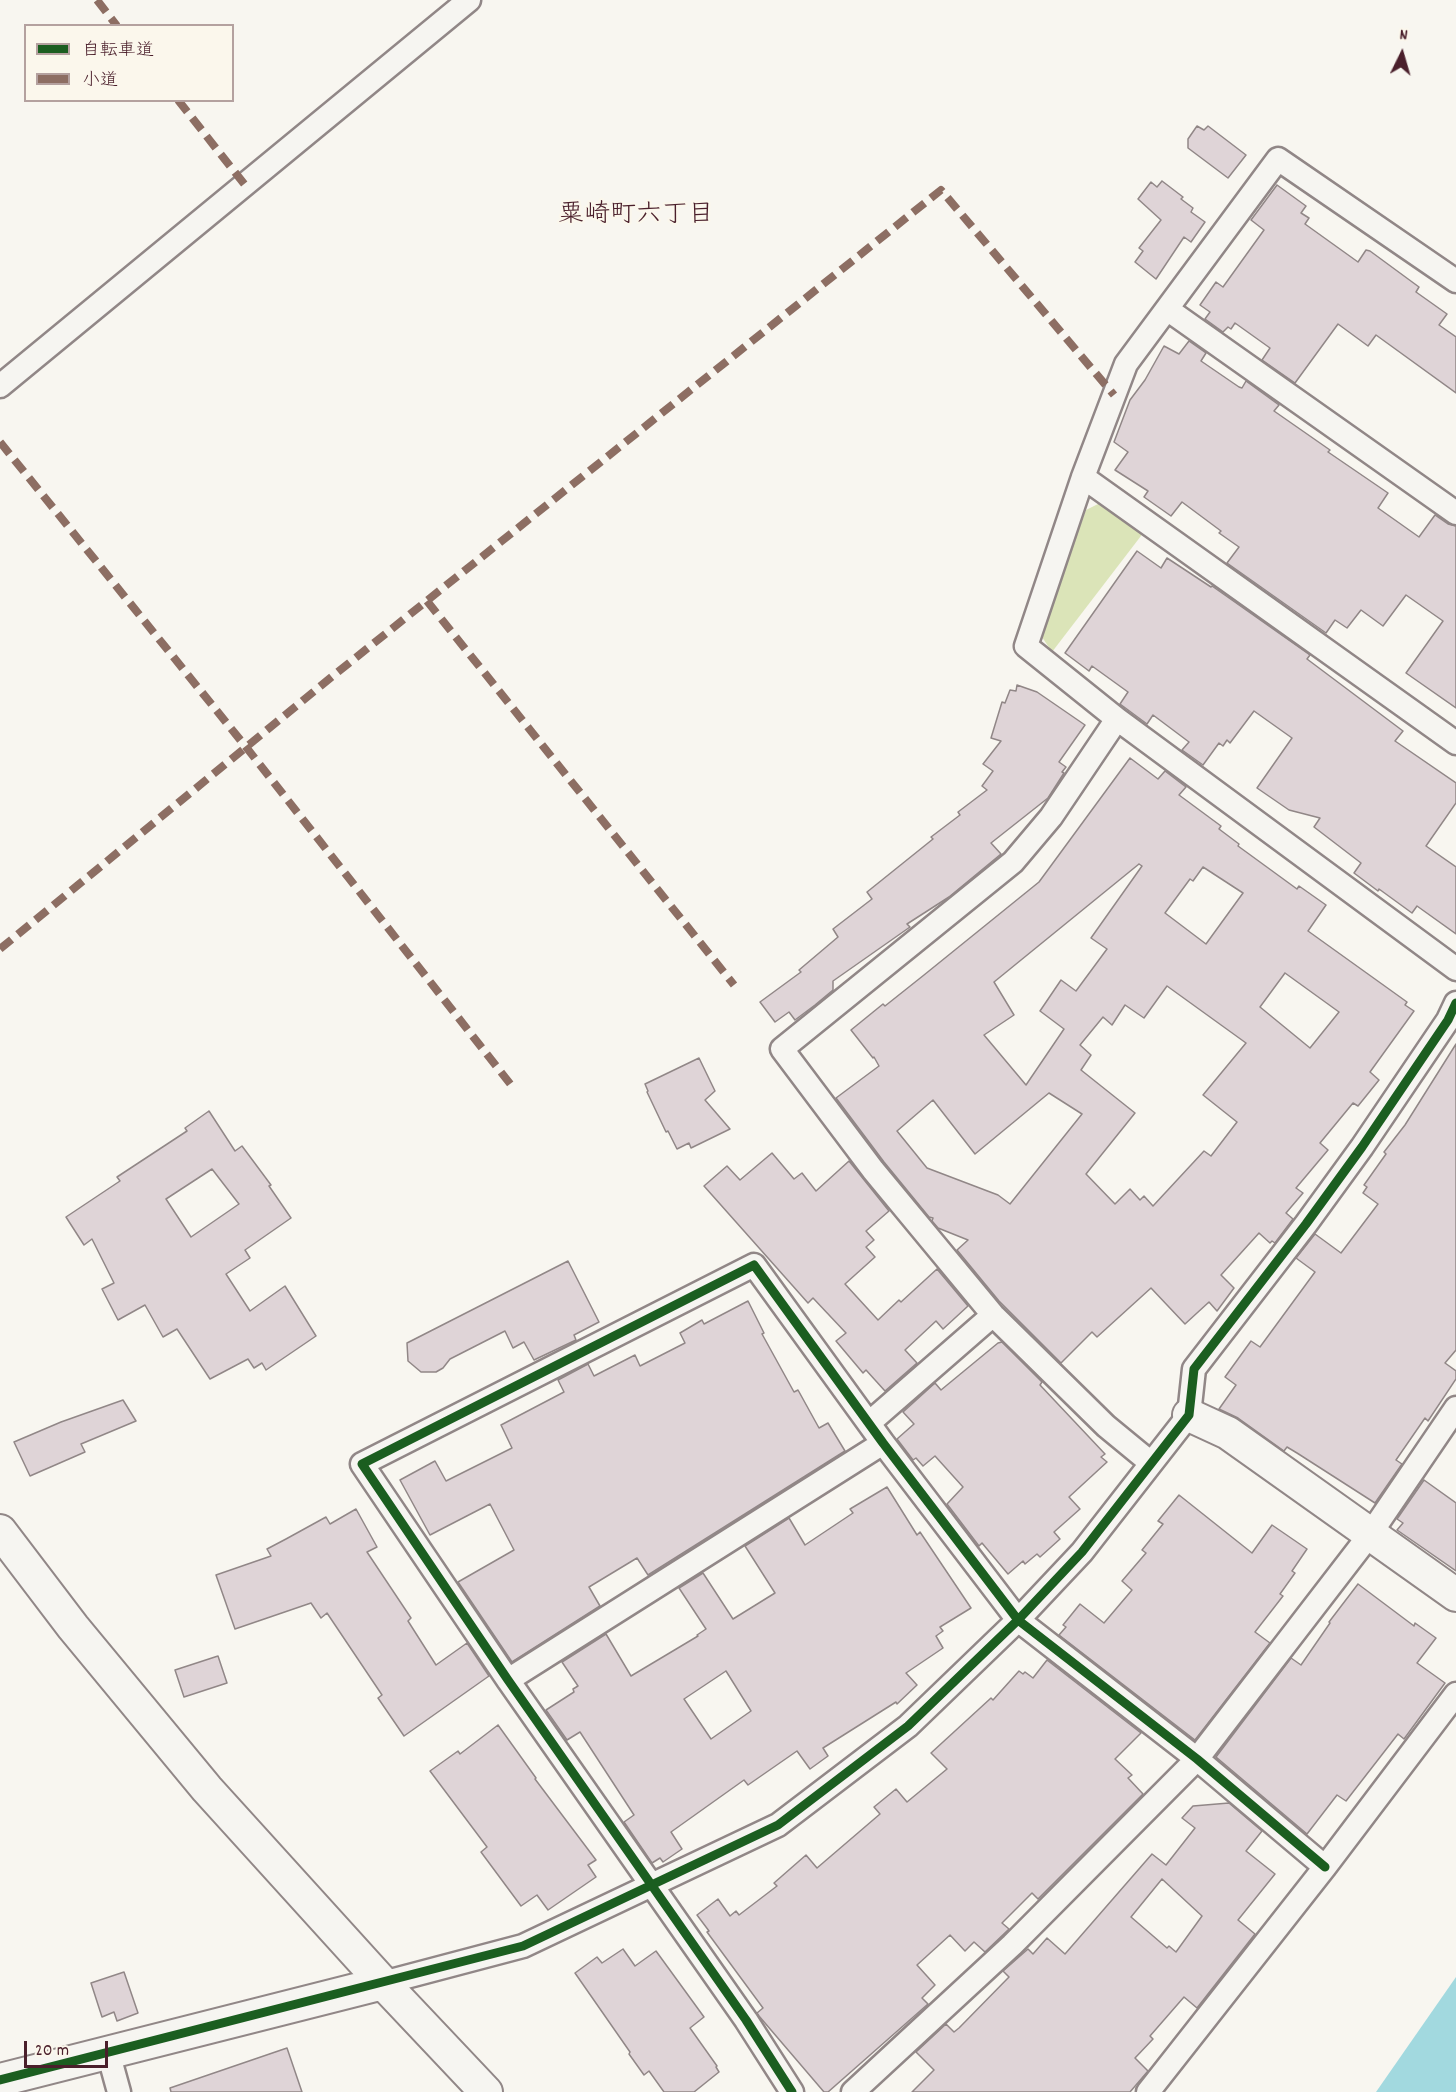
<!DOCTYPE html>
<meta charset="utf-8">
<style>
body{margin:0}
#map{position:relative;width:1456px;height:2092px;overflow:hidden;background:#f8f6f0;font-family:Dekko,"Klee One",sans-serif}
canvas{display:block}
.legend{position:absolute;left:24px;top:24px;width:210px;height:78px;box-sizing:border-box;background:#fbf7ec;border:2px solid #b4a19f;margin:0;padding:8px 10px;list-style:none;font-size:18px;color:#4a1f2b}
.legend li{display:flex;align-items:center;gap:12px;height:30px}
.legend b{width:30px;border:2px solid #b4a19f}
.north{position:absolute;left:1372px;top:24px;width:60px;height:60px;-webkit-text-stroke:4px #fbf7ec;paint-order:stroke;rotate:5deg;font-size:16px;font-weight:700;line-height:24px;text-align:center;color:#4a1f2b}
.north::after{content:'';display:block;margin:auto;width:21px;height:27px;background:#4a1f2b;clip-path:polygon(50% 0,100% 100%,50% 72%,0 100%)}
.scale{position:absolute;left:24px;top:2041px;width:84px;height:27px;box-sizing:border-box;border:3px solid #4a1f2b;border-top:0;padding-left:8px;font-size:18px;line-height:21px;white-space:nowrap;color:#4a1f2b;-webkit-text-stroke:4px #fbf7ec;paint-order:stroke}
</style>
<div id="map">
<canvas width="1456" height="2092"></canvas>
<ul class="legend">
<li><b style="height:8px;background:#1b5e20"></b>自転車道</li>
<li><b style="height:8px;background:#8d6e63"></b>小道</li>
</ul>
<div class="north">N</div>
<div class="scale">20 m</div>
</div>
<script>
const ctx = document.querySelector('canvas').getContext('2d');
ctx.lineJoin = 'round';
function fill(path, color) { ctx.fillStyle = color; ctx.fill(path, 'evenodd'); }
const toPath = rows => new Path2D(rows.map(r => 'M' + r).join(''));
function stroke(path, color, width, dash) { ctx.strokeStyle = color; ctx.lineWidth = width; ctx.lineCap = dash ? 'butt' : 'round'; ctx.setLineDash(dash || []); ctx.stroke(path); }
function drawText(font, color, halo, rows, align = 'center') {
  ctx.font = font + ' Dekko,"Klee One",sans-serif'; ctx.lineWidth = 4.5; ctx.setLineDash([]); ctx.textBaseline = 'middle'; ctx.strokeStyle = halo; ctx.fillStyle = color; for (const [text, x, y, turn = 0] of rows) {
    ctx.save(); ctx.translate(x, y); ctx.rotate((+turn || 0) * Math.PI / 180); ctx.textAlign = isNaN(turn) ? turn : align; if (halo) ctx.strokeText(text, 0, 0); ctx.fillText(text, 0, 0); ctx.restore();
  }
}
const green = toPath([
 [1100,503,1144,532,1052,652,1040,634,1086,510]
]);
const water = toPath([
 [1456,1977,1456,2092,1376,2092]
]);
const building = toPath([
 [1197,126,1204,130,1208,126,1246,155,1228,178,1188,148,1188,139,1197,126],
 [1162,181,1183,197,1181,199,1193,208,1191,212,1205,222,1191,242,1184,237,1156,279,1135,262,1143,251,1139,248,1161,220,1138,199,1151,182,1157,187,1162,181],
 [1277,185,1306,206,1301,213,1309,218,1305,224,1358,262,1366,250,1370,251,1419,287,1416,292,1447,314,1439,325,1456,337,1456,393,1376,335,1368,346,1338,324,1295,383,1262,360,1270,348,1235,323,1231,329,1228,327,1223,332,1205,319,1210,312,1200,305,1216,282,1223,287,1264,230,1251,220,1277,185],
 [1189,341,1206,353,1201,361,1239,387,1242,388,1246,381,1279,405,1274,411,1330,450,1328,452,1388,493,1378,508,1419,537,1435,515,1448,524,1456,526,1456,708,1406,673,1443,621,1406,595,1383,626,1361,610,1347,628,1335,620,1326,633,1227,563,1239,547,1219,533,1221,531,1182,502,1171,516,1144,497,1148,491,1115,470,1128,452,1114,442,1130,400,1145,380,1164,346,1179,354,1189,341],
 [1137,551,1161,568,1167,558,1211,587,1212,586,1310,655,1307,659,1403,731,1395,741,1456,783,1456,803,1426,846,1456,867,1456,934,1417,906,1412,913,1379,889,1378,891,1354,873,1361,863,1314,827,1320,818,1289,810,1257,788,1292,738,1254,711,1230,743,1227,740,1223,746,1219,743,1203,765,1182,750,1189,742,1153,715,1147,724,1120,704,1128,692,1092,666,1089,671,1065,653,1137,551],
 [1017,685,1037,692,1085,725,1059,762,1066,767,1062,772,1064,773,1048,798,991,843,1001,854,949,897,907,924,910,927,833,981,833,990,815,1005,795,1020,789,1012,775,1022,760,1002,801,972,799,970,838,937,833,929,872,899,867,892,933,839,931,837,960,815,958,812,987,790,982,786,993,771,983,764,1001,741,991,738,1002,702,1005,703,1010,690,1016,691,1017,685],
 [1130,758,1158,779,1165,771,1186,787,1179,795,1221,826,1219,829,1239,844,1238,846,1297,889,1299,886,1326,905,1308,931,1407,1002,1405,1005,1414,1011,1370,1072,1379,1080,1358,1106,1353,1103,1320,1143,1328,1150,1296,1188,1303,1193,1286,1213,1293,1219,1275,1243,1272,1241,1270,1243,1259,1233,1221,1275,1234,1288,1217,1311,1209,1302,1185,1324,1151,1288,1097,1337,1092,1332,1061,1363,999,1301,957,1250,968,1240,938,1228,932,1221,933,1218,929,1217,884,1162,836,1098,879,1066,874,1057,873,1058,851,1030,883,1004,885,1006,924,975,1039,882,1130,758],
 [1139,864,1142,866,1091,938,1107,949,1076,991,1061,980,1040,1011,1064,1029,1026,1085,984,1035,1014,1015,994,982,1139,864],
 [1203,867,1243,893,1206,944,1165,913,1190,879,1193,881,1203,867],
 [1285,973,1339,1012,1310,1048,1260,1007,1285,973],
 [1167,986,1246,1043,1203,1095,1237,1122,1211,1156,1204,1151,1153,1206,1144,1196,1140,1200,1130,1189,1115,1204,1086,1174,1135,1113,1081,1070,1091,1055,1080,1045,1103,1017,1112,1025,1125,1005,1144,1018,1167,986],
 [1049,1093,1082,1114,1010,1204,998,1195,927,1168,897,1131,933,1100,975,1154,1049,1093],
 [1456,1044,1456,1350,1445,1363,1456,1371,1456,1379,1428,1421,1425,1418,1396,1460,1402,1464,1375,1503,1297,1453,1287,1447,1284,1451,1238,1418,1219,1409,1236,1385,1225,1377,1251,1341,1260,1347,1315,1272,1296,1258,1315,1234,1341,1253,1378,1204,1363,1193,1367,1187,1364,1185,1386,1154,1384,1152,1405,1125,1456,1044],
 [699,1058,715,1091,705,1100,730,1129,691,1148,689,1143,677,1149,668,1131,666,1132,647,1092,648,1091,645,1084,699,1058],
 [209,1111,235,1151,242,1146,271,1185,269,1186,291,1218,245,1250,250,1258,226,1274,250,1311,285,1286,316,1336,266,1370,262,1363,254,1368,248,1359,210,1379,177,1329,163,1337,145,1305,118,1320,102,1289,114,1283,92,1239,84,1245,66,1217,120,1181,117,1177,187,1131,185,1128,209,1111],
 [212,1169,239,1204,191,1237,166,1199,212,1169],
 [772,1153,794,1179,802,1173,816,1191,849,1161,889,1211,866,1231,874,1240,866,1247,875,1257,845,1284,878,1320,899,1300,901,1302,937,1269,968,1306,943,1329,936,1321,905,1350,917,1363,885,1391,866,1370,863,1373,836,1341,846,1333,813,1298,808,1303,704,1186,727,1166,740,1180,772,1153],
 [568,1261,599,1322,574,1335,576,1340,534,1360,524,1342,513,1348,505,1331,450,1359,443,1368,436,1372,421,1372,408,1361,407,1343,568,1261],
 [748,1301,764,1333,762,1334,794,1392,798,1390,819,1428,828,1423,845,1451,648,1575,637,1558,589,1587,600,1606,512,1662,458,1582,514,1550,490,1504,430,1535,400,1480,435,1461,446,1481,512,1448,501,1425,564,1392,558,1380,588,1364,594,1376,635,1355,640,1366,685,1343,680,1333,702,1320,704,1324,748,1301],
 [1002,1342,1042,1382,1040,1385,1105,1454,1101,1457,1107,1462,1069,1497,1080,1509,1054,1532,1060,1539,1040,1557,1037,1554,1025,1564,1023,1561,1008,1574,982,1543,979,1546,947,1504,963,1487,935,1456,923,1466,916,1458,913,1460,897,1439,914,1424,903,1412,935,1383,941,1390,998,1343,1002,1342],
 [123,1400,136,1421,81,1444,85,1452,30,1476,14,1442,61,1422,123,1400],
 [1424,1480,1456,1503,1456,1571,1397,1530,1403,1523,1397,1519,1424,1480],
 [887,1487,917,1535,920,1532,971,1608,940,1627,943,1631,936,1636,943,1648,906,1673,917,1685,897,1704,896,1702,823,1748,828,1756,810,1769,797,1751,748,1785,744,1780,671,1832,682,1849,663,1862,660,1858,652,1863,624,1822,634,1815,580,1732,567,1740,546,1710,574,1692,573,1689,578,1686,562,1662,606,1634,631,1676,698,1636,697,1635,706,1629,679,1588,703,1573,733,1619,775,1593,745,1546,789,1518,805,1545,853,1513,850,1509,887,1487],
 [726,1671,751,1711,711,1739,684,1699,726,1671],
 [1179,1495,1252,1553,1272,1525,1307,1549,1292,1571,1295,1573,1280,1594,1283,1596,1255,1632,1270,1643,1195,1740,1059,1635,1066,1627,1063,1625,1080,1604,1104,1623,1132,1590,1122,1581,1146,1553,1142,1550,1163,1524,1158,1521,1179,1495],
 [356,1509,377,1547,367,1552,411,1618,408,1621,436,1665,467,1643,489,1676,404,1736,378,1698,382,1695,327,1613,321,1618,311,1603,235,1629,216,1575,271,1556,267,1549,286,1539,326,1517,330,1524,356,1509],
 [1358,1584,1414,1626,1415,1623,1436,1638,1417,1663,1445,1683,1404,1739,1398,1734,1346,1801,1337,1795,1307,1834,1216,1757,1291,1658,1301,1665,1330,1623,1329,1622,1358,1584],
 [218,1656,227,1683,184,1697,175,1670,218,1656],
 [1047,1660,1141,1733,1115,1759,1132,1775,1128,1778,1143,1794,1038,1899,1032,1893,1002,1923,1009,1929,985,1952,974,1942,965,1951,950,1935,917,1965,935,1985,922,1998,928,2004,828,2092,824,2092,759,2016,757,2013,763,2008,707,1932,709,1931,697,1915,718,1899,730,1916,736,1911,739,1915,777,1886,774,1883,806,1855,817,1868,880,1814,874,1807,896,1789,907,1802,947,1769,931,1753,991,1698,993,1700,1019,1671,1023,1674,1025,1672,1033,1678,1047,1660],
 [498,1725,536,1778,535,1779,596,1860,588,1865,596,1877,548,1910,537,1895,521,1906,481,1852,487,1847,430,1771,458,1751,460,1754,498,1725],
 [1229,1803,1262,1831,1246,1851,1275,1874,1238,1920,1255,1934,1197,2008,1184,1997,1150,2036,1153,2039,1135,2058,1148,2071,1130,2092,912,2092,934,2070,916,2052,946,2024,954,2032,959,2028,1009,1977,1003,1971,1028,1949,1033,1954,1047,1938,1065,1954,1152,1854,1166,1865,1195,1828,1182,1818,1193,1806,1229,1803],
 [1162,1879,1202,1916,1176,1952,1169,1946,1167,1948,1131,1917,1162,1879],
 [623,1949,635,1966,656,1951,704,2017,690,2028,717,2066,716,2067,719,2072,694,2092,664,2092,649,2071,644,2075,629,2054,630,2052,575,1973,597,1957,602,1963,623,1949],
 [124,1972,138,2013,117,2021,114,2012,102,2017,91,1983,124,1972],
 [287,2048,302,2092,171,2092,170,2088,287,2048]
]);
const street = toPath([
 [1167,309,1456,513],
 [0,386,469,0],
 [1083,477,1456,743],
 [1117,719,1026,646,1083,477,1126,364,1278,159,1456,281],
 [869,1423,993,1315],
 [1151,1463,1106,1426,993,1315,873,1170,782,1049,1013,862,1051,817,1117,719,1456,969],
 [508,1680,883,1443],
 [383,1983,523,1946,778,1825,908,1726,1018,1620,1082,1552,1189,1415,1194,1369,1306,1224,1362,1147,1448,1020,1456,1003],
 [108,2052,119,2092],
 [792,2092,746,2020,508,1680,362,1464,754,1265,883,1443,1018,1620,1197,1759,1325,1867],
 [853,2092,1012,1945,1197,1759,1371,1533,1456,1408],
 [1148,2092,1325,1867,1456,1694]
]);
const secondary = toPath([
 [1189,1415,1228,1433,1456,1595],
 [0,1531,73,1627,207,1789,383,1983,486,2092],
 [0,2080,383,1983]
]);
const quiet = toPath([
 [97,0,117,26],
 [178,100,245,185],
 [0,442,246,747,515,1090],
 [427,601,734,985],
 [0,949,334,675,941,190,1114,395]
]);
const cycleway = toPath([
 [0,2080,523,1946,778,1825,908,1726,1018,1620,1082,1552,1189,1415,1194,1369,1306,1224,1362,1147,1448,1020,1456,1003],
 [792,2092,746,2020,508,1680,362,1464,754,1265,883,1443,1018,1620,1197,1759,1325,1867]
]);
const neighbourhoodNames = [
 ["粟崎町六丁目",636,217]
];
fill(green, '#dbe4b8');
fill(water, '#a2d9df');
fill(building, '#dfd4d7');
stroke(building, '#918787', 1.5);
stroke(street, '#918787', 27);
stroke(secondary, '#918787', 36);
stroke(street, '#f6f5f1', 22);
stroke(secondary, '#f6f5f1', 32);
stroke(quiet, '#8d6e63', 8, [15, 8]);
stroke(cycleway, '#1b5e20', 9);
drawText('26px', '#4a1f2b', '#fbf7ec', neighbourhoodNames);
</script>
